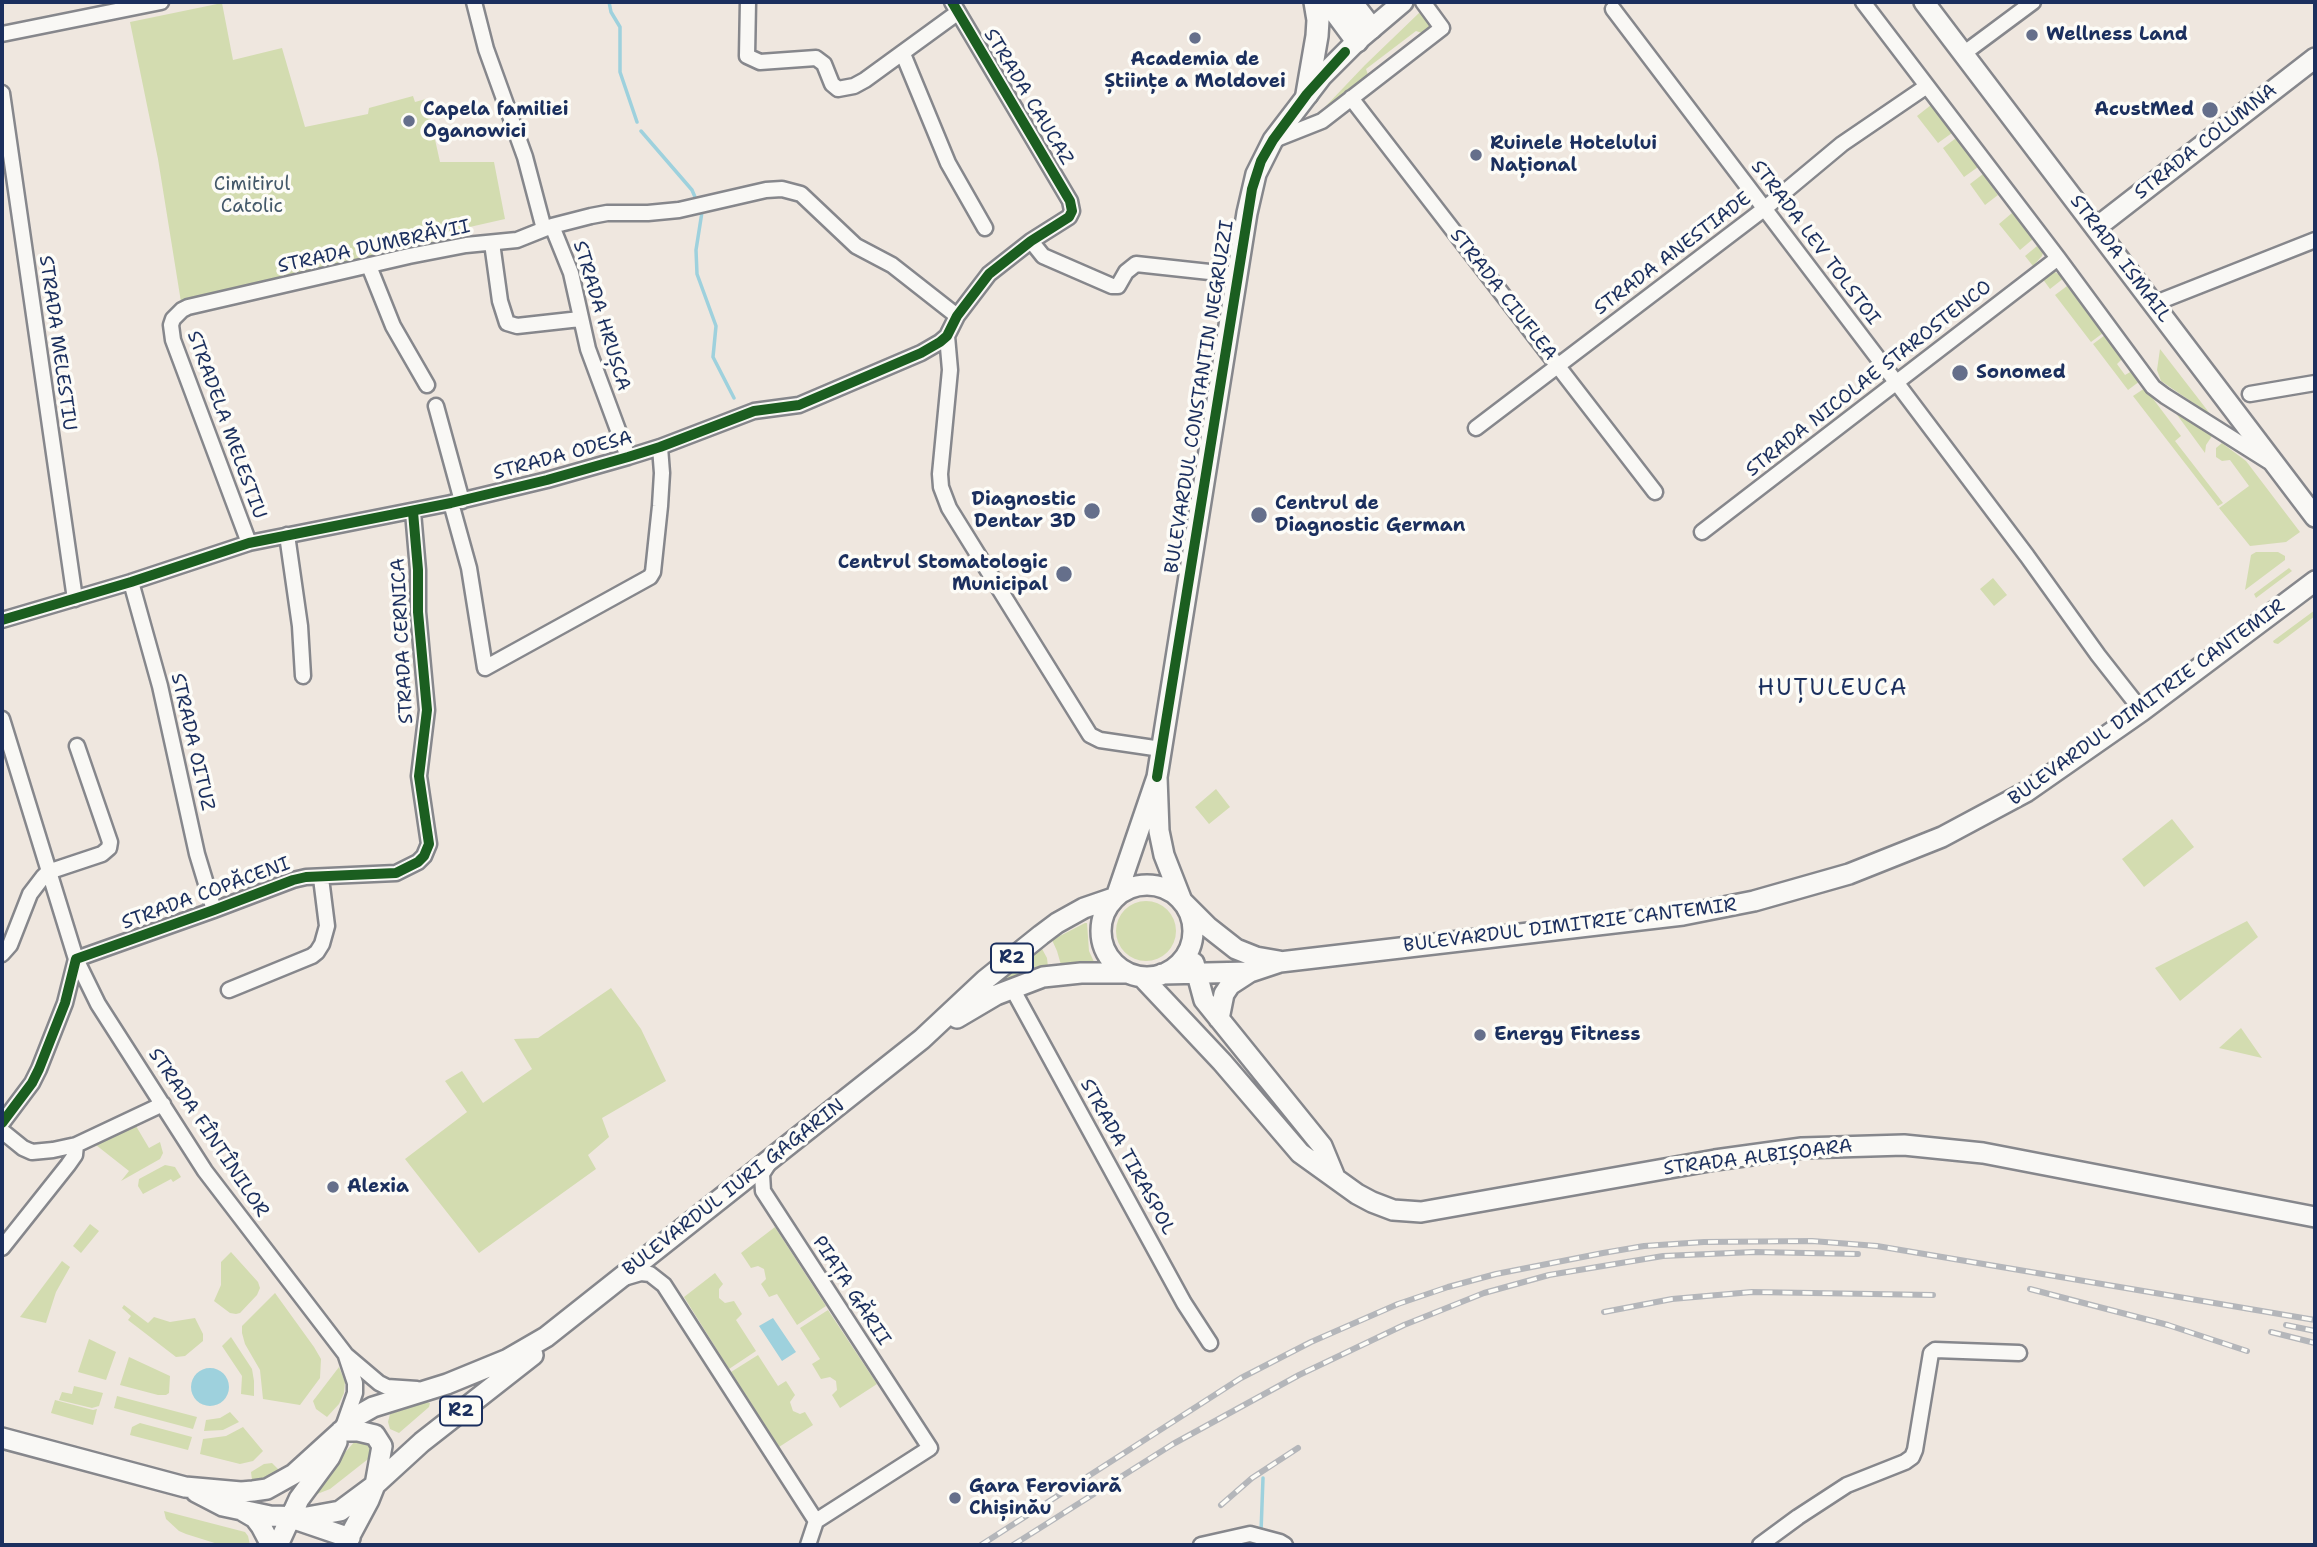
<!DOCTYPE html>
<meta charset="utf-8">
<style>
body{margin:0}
#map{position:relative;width:2317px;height:1547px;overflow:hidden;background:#efe7df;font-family:"Shantell Sans",sans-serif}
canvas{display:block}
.frame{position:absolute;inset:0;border:4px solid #1b2f5e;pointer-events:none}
</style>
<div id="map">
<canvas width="2317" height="1547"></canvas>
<div class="frame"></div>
</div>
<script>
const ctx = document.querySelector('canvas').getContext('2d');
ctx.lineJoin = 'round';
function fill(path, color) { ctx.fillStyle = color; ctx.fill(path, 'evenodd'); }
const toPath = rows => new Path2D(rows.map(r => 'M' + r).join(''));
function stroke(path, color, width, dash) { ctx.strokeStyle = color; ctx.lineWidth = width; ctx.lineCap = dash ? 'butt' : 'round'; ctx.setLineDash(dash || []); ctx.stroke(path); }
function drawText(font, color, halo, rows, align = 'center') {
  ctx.font = font + ' "Shantell Sans",sans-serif'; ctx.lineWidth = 7; ctx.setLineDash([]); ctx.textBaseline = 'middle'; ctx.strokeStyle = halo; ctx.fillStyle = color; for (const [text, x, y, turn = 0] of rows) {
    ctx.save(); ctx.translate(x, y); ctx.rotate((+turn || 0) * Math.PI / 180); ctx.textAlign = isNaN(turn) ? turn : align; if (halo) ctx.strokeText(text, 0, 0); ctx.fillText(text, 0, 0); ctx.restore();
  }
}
const green = toPath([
 [222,3,233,60,282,48,305,127,368,114,369,108,413,96,415,102,426,99,440,162,494,162,505,219,430,236,434,245,181,302,158,159,130,22],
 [1419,13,1425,14,1431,25,1428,32,1422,33,1416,31,1366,69,1368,75,1367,79,1325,110,1325,107,1365,65],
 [1931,105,1952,133,1938,143,1917,116],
 [1956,138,1978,167,1964,177,1943,148],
 [1983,174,1998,195,1985,205,1970,184],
 [2012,213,2033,239,2020,250,1999,224],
 [2037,246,2043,253,2042,256,2033,266,2025,256],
 [2055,272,2064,278,2050,289,2042,278],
 [2067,286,2103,333,2091,342,2055,295],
 [2105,335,2123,358,2117,364,2125,375,2132,371,2140,381,2128,390,2093,344],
 [2160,349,2211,415,2161,381,2157,370],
 [2145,388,2181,436,2175,441,2223,503,2218,506,2133,396],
 [2175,412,2212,436,2206,445,2205,453],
 [2222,443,2246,461,2300,532,2286,542,2250,546,2219,508,2249,486,2230,460,2222,461,2216,457,2216,448],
 [2256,552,2278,552,2285,556,2285,560,2245,590,2251,555],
 [2289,568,2292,571,2256,598,2254,594],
 [1993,578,2007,595,1994,606,1980,589],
 [2315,610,2315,616,2278,644,2274,643,2273,641],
 [1216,789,1230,807,1209,824,1195,807],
 [2172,819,2194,847,2144,887,2122,859],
 '1116 931a30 30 0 1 1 60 0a30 30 0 1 1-60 0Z',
 [2247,921,2258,937,2180,1001,2155,968],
 [1085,923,1087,923,1089,951,1095,964,1061,965,1057,951,1052,940],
 [1041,947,1047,958,1048,967,1022,974,1003,983,997,983,997,980],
 [611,988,641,1029,666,1081,602,1118,609,1137,588,1155,596,1169,479,1253,405,1159,467,1112,445,1081,462,1071,483,1103,532,1069,514,1039,538,1038],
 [2241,1028,2262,1058,2219,1048],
 [136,1126,149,1148,160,1142,163,1153,160,1159,121,1181,129,1171,96,1145,95,1141],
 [165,1165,175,1167,181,1177,173,1182,171,1179,143,1194,138,1186,139,1179],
 [90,1224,99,1231,81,1253,73,1246],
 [775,1227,826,1306,797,1325,777,1294,769,1297,761,1284,766,1279,764,1269,758,1266,751,1268,741,1253],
 [231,1252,258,1282,260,1288,257,1295,240,1313,236,1314,230,1313,214,1301,221,1285,221,1262],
 [62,1261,70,1267,56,1292,46,1323,20,1317],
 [715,1273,723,1284,719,1289,719,1298,725,1303,734,1301,742,1314,736,1320,756,1351,729,1369,684,1297],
 [275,1293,314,1347,321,1359,320,1378,300,1405,263,1399,260,1370,245,1344,242,1333,242,1326],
 [124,1305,148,1323,154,1317,170,1322,195,1318,203,1334,203,1341,185,1356,176,1357,128,1320,131,1316,122,1308],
 [828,1310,877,1384,840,1408,832,1395,837,1390,836,1381,830,1377,821,1379,812,1364,820,1359,800,1328],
 [231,1337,252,1369,254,1381,254,1396,241,1394,242,1376,222,1346],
 [89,1339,116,1352,106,1380,78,1372],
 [758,1355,778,1386,786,1381,795,1395,790,1402,793,1411,800,1414,805,1412,813,1425,779,1447,731,1372],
 [129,1357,170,1376,169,1393,166,1395,158,1395,120,1385],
 [339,1367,345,1382,344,1393,339,1404,327,1417,316,1409,313,1401],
 [74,1386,103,1393,99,1406,92,1408,59,1400,62,1392,72,1394],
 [117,1396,197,1417,193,1429,114,1408],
 [55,1400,93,1410,97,1409,93,1425,51,1413],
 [427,1402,430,1403,429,1407,399,1433,390,1429,388,1422,390,1414],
 [230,1412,239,1422,223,1430,204,1431,206,1420,220,1418],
 [140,1423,192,1437,188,1450,130,1435,132,1427],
 [243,1427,263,1451,253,1461,240,1464,200,1454,203,1439,226,1436],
 [364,1437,377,1452,330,1489,312,1496,314,1487,357,1439],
 [272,1463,279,1470,263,1478,252,1480,251,1472,264,1464],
 [164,1511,245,1532,248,1536,250,1545,221,1545,186,1534,179,1531,166,1519]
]);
const water = toPath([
 [773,1318,796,1352,782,1361,759,1326],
 '191 1387a19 19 0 1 1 38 0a19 19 0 1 1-38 0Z'
]);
const stream = toPath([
 [609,2,611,12,620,27,620,72,637,122],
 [641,131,692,190,695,197],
 [702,212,696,250,697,274,716,326,713,357,734,398],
 [1261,1532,1263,1478]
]);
const minor = toPath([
 [474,2,486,49,525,157,544,229],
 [748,2,747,56,760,62,816,58,824,64,832,84,838,89,854,86,865,80,957,13],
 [1863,2,2058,258,2153,387,2165,396,2268,461],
 [1613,9,1896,382,2027,556,2098,655,2142,711],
 [2,34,161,2],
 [903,54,948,163,985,228],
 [1963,54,2033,2],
 [2,93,75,599],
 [1351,98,1655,492],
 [1274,140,1322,121,1442,28,1423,2],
 [552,226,571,273,588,349,628,457],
 [1031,241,1043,256,1112,286,1118,286,1126,272,1136,264,1237,275],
 [492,243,500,301,507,323,517,326,580,319],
 [369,266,393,326,427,385],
 [2153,304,2315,240],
 [947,336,950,370,940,474,941,487,949,508,1090,735,1100,740,1161,749],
 [2250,394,2315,383],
 [436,406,462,501],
 [1476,428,1764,209,1842,144,1927,86],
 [451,503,469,568,485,668,650,577,653,572,660,506,662,473,660,447],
 [1702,532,2058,258],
 [287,535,300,626,303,676],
 [249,543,173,340,171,325,173,319,182,310,188,307,409,256,466,245,517,240,552,226,591,216,607,213,648,213,679,210,766,190,782,189,801,194,856,246,892,265,957,316],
 [131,582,160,686,197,854,214,910],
 [2,620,131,582,249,543,451,503,547,480,628,457,660,447,754,411,799,405,921,353,940,342,947,336,957,316,989,274,1031,241,1069,217,1072,211,1070,201,952,2],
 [2,719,76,959,98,1004,205,1171,346,1355,379,1383,387,1387,417,1389],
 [2,954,10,945,30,894,43,877,48,872,102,854,109,848,110,842,77,746],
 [1012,988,1184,1303,1210,1343],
 [229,990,312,956,317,952,322,944,327,926,321,878],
 [2,1123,32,1083,39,1069,65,1003,76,959,214,910,293,880,306,877,396,873,418,862,424,856,429,844,419,776,427,710,418,612,418,570,413,512],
 [2,1131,23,1148,32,1152,53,1150,76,1145,163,1104],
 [769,1163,762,1174,763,1191,930,1448,816,1521,808,1545],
 [2,1248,68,1165,75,1155,76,1145],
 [624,1278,641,1273,650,1274,664,1285,816,1521],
 [343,1427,355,1393,355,1383,346,1356],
 [1201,1545,1250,1534,1280,1542,1285,1545],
 [1760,1545,1798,1517,1847,1485,1905,1462,1912,1457,1915,1450,1931,1353,1935,1350,2019,1353]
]);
const major = toPath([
 [1924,2,2315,517],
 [2097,227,2315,58],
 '1101 931a46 46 0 1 1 92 0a46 46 0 1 1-92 0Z',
 [1279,961,1256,957,1236,949,1208,927,1182,901,1164,855,1159,831,1157,777,1247,213,1256,174,1273,140,1322,76,1357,41,1403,2],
 [1194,963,1204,1000,1322,1146,1334,1175],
 [1162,974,1250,972,1280,962,1683,915,1754,901,1849,874,1942,837,2026,792,2142,711,2315,581],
 [1142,977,1222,1062,1300,1153,1357,1194,1372,1202,1393,1210,1421,1212,1715,1160,1802,1148,1904,1145,1983,1153,2315,1217],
 [957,1018,996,995,1043,977,1081,973,1128,973],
 [1219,1019,1224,994,1230,985,1250,972],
 [341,1431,358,1431,375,1435,382,1446,375,1485,369,1500,345,1545],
 [2,1438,185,1487,241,1492,253,1491,267,1489,294,1474,359,1415,373,1407,447,1384,508,1359,546,1337,922,1039,985,980,1041,935,1057,923,1084,908,1116,897,1157,777],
 [196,1492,223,1506,270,1516,307,1517,340,1511,375,1485,422,1442,533,1355],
 [243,1511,255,1518,261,1526,271,1545],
 [297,1520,350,1538],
 [278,1545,299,1499,330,1457,337,1442]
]);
const highway = toPath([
 [1328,2,1357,41],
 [1351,2,1371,28],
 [1307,94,1317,36,1318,20,1315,2]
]);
const rail = toPath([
 [2030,1289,2168,1325,2247,1351],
 [1604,1312,1672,1299,1752,1292,1933,1295],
 [2286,1325,2315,1331],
 [2271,1332,2315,1343],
 [1221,1505,1252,1478,1298,1448],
 [981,1545,1241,1378,1311,1342,1398,1304,1448,1287,1496,1274,1603,1253,1644,1246,1704,1242,1812,1241,1877,1246,2315,1320],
 [1013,1545,1173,1444,1299,1375,1404,1325,1484,1293,1549,1275,1663,1256,1754,1252,1858,1254]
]);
const cycleway = toPath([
 [2,620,131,582,249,543,451,503,547,480,628,457,660,447,754,411,799,405,921,353,940,342,947,336,957,316,989,274,1031,241,1069,217,1072,211,1070,201,952,2],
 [1157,777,1252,189,1261,161,1273,140,1307,94,1345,52],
 [2,1123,32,1083,39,1069,65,1003,76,959,214,910,293,880,306,877,396,873,418,862,424,856,429,844,419,776,427,710,418,612,418,570,413,512]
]);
const markers = [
 [2032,35,7,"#656f8b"],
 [1195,38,7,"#656f8b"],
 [2210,110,9,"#656f8b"],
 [409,121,7,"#656f8b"],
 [1476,155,7,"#656f8b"],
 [1960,373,9,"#656f8b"],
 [1092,511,9,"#656f8b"],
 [1259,515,9,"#656f8b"],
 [1064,574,9,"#656f8b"],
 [1480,1035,7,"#656f8b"],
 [333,1187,7,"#656f8b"],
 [955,1498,7,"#656f8b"]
];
const shields = [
 [1012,958,42],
 [461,1411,42]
];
const shieldNames = [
 ["R2",1012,958],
 ["R2",461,1411]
];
const poiNames = [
 ["Wellness Land",2046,35],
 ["Academia de",1195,60,"center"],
 ["Științe a Moldovei",1195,82,"center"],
 ["Capela familiei",423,110],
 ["Oganowici",423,132],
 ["AcustMed",2194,110,"right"],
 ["Ruinele Hotelului",1490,144],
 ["Național",1490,166],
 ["Sonomed",1976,373],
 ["Diagnostic",1076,500,"right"],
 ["Dentar 3D",1076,522,"right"],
 ["Centrul de",1275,504],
 ["Diagnostic German",1275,526],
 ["Centrul Stomatologic",1048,563,"right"],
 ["Municipal",1048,585,"right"],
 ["Energy Fitness",1494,1035],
 ["Alexia",347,1187],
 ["Gara Feroviară",969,1487],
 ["Chișinău",969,1509]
];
const streetNames = [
 ["STRADA CAUCAZ",1028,97,59],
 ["STRADA COLUMNA",2206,142,-38],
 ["STRADA LEV TOLSTOI",1815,243,53],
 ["STRADA DUMBRĂVII",374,247,-12],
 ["STRADA ANESTIADE",1673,254,-37],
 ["STRADA ISMAIL",2120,259,53],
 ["STRADA CIUFLEA",1503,295,52],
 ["STRADA HRUȘCA",601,316,73],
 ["STRADA MELESTIU",57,343,82],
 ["STRADA NICOLAE STAROSTENCO",1869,379,-38],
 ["BULEVARDUL CONSTANTIN NEGRUZZI",1200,397,-81],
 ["STRADELA MELESTIU",226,425,70],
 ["STRADA ODESA",563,456,-15],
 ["STRADA CERNICA",403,641,-93],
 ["BULEVARDUL DIMITRIE CANTEMIR",2147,703,-36],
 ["STRADA OITUZ",192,742,77],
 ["STRADA COPĂCENI",206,894,-20],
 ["BULEVARDUL DIMITRIE CANTEMIR",1570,926,-7],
 ["STRADA FÎNTÎNILOR",208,1133,56],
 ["STRADA TIRASPOL",1127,1157,61],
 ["STRADA ALBIȘOARA",1758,1158,-7],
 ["BULEVARDUL IURI GAGARIN",734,1188,-38],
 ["PIAȚA GĂRII",851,1291,57]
];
const parkNames = [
 ["Cimitirul",252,185],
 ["Catolic",252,207]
];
const quarterNames = [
 ["HUȚULEUCA",1833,689]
];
fill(green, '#d3dcb0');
fill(water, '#9ed1dd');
stroke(stream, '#9ed1dd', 3.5);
stroke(minor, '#86878c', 19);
stroke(major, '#86878c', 24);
stroke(highway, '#86878c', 26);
stroke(minor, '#f9f8f5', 14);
stroke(major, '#f9f8f5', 19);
stroke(highway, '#f9f8f5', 21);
stroke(rail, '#b4b6ba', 6);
stroke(rail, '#fdfcf7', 3.5, [10]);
stroke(cycleway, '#1b5e20', 10);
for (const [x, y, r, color] of markers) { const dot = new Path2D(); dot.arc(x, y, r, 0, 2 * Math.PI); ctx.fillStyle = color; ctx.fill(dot); stroke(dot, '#fdfcf7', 2.5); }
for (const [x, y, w] of shields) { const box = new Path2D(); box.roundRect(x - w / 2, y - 14.5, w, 29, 5); ctx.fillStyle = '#fdfcf7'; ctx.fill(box); stroke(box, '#1b2f5e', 2); }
drawText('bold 18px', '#1b2f5e', null, shieldNames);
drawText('bold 19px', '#1b2f5e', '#fdfcf7', poiNames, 'left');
drawText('19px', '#1b2f5e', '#fdfcf7', streetNames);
drawText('19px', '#435869', '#fdfcf7', parkNames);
ctx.letterSpacing = '2px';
drawText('23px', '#1b2f5e', '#fdfcf7', quarterNames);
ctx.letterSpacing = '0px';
</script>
